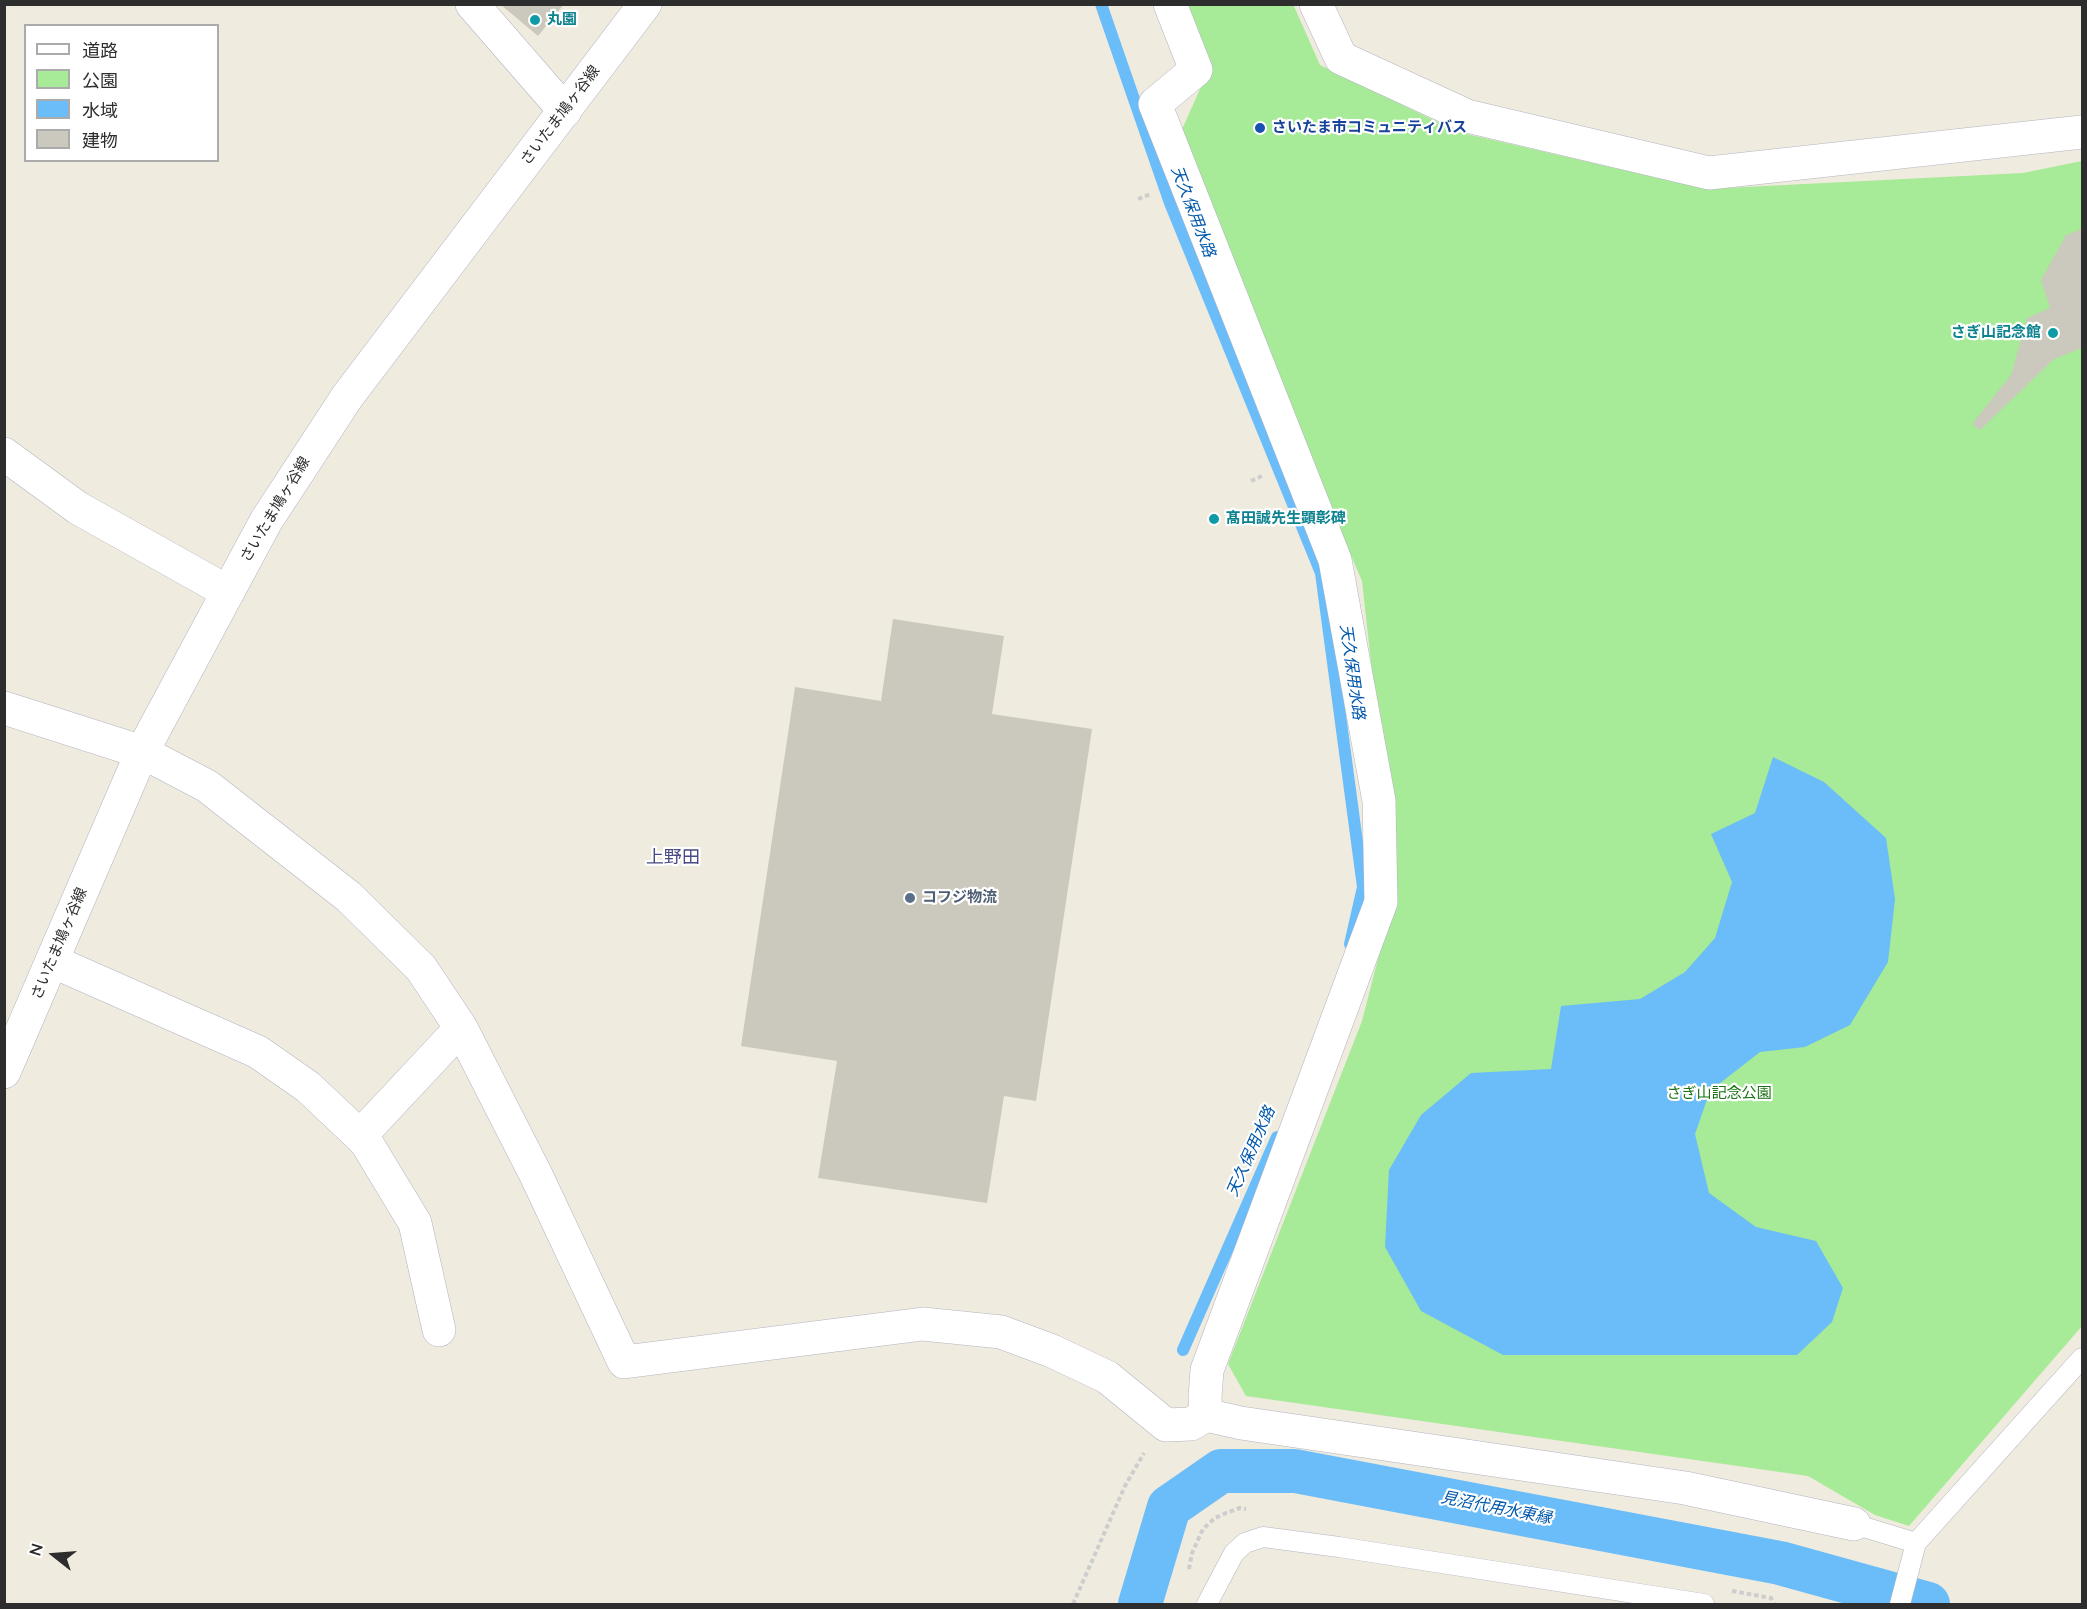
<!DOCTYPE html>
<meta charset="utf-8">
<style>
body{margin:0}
#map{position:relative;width:2087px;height:1609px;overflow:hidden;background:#efebdf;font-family:"Nunito Sans","Noto Sans JP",sans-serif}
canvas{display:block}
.frame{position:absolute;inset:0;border:6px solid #2d2d2d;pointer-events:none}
.legend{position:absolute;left:24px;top:24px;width:195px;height:138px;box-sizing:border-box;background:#fff;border:2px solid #ababab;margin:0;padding:8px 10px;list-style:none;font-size:18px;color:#2d2d2d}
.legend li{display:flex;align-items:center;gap:12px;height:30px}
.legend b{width:30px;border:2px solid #ababab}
.north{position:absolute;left:24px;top:1525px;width:60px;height:60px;-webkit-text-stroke:4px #fff;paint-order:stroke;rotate:287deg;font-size:16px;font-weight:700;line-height:24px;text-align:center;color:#2d2d2d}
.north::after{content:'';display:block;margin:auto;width:21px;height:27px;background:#2d2d2d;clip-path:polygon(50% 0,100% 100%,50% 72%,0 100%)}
</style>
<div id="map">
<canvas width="2087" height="1609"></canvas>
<div class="frame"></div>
<ul class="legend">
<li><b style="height:8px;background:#fff"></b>道路</li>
<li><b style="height:16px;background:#a7ea97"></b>公園</li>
<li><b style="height:16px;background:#6abdf9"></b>水域</li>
<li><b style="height:16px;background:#cbc9bd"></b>建物</li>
</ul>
<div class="north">N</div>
</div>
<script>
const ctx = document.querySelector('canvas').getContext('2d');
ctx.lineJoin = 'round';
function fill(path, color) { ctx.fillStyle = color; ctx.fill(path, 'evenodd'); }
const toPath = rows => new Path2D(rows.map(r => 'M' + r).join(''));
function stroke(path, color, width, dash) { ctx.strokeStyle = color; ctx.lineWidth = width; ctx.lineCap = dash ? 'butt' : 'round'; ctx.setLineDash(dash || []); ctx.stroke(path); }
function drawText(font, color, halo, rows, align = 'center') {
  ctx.font = font + ' "Nunito Sans","Noto Sans JP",sans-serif'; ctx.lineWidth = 4.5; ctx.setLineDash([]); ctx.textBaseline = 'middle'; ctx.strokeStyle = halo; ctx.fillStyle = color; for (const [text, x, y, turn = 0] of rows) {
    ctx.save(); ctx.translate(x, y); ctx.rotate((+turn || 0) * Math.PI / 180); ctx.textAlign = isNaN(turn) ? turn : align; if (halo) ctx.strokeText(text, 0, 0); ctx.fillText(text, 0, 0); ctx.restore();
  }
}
const green = toPath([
 [1293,4,1320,65,1458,132,1706,189,2023,173,2082,161,2082,1326,1909,1526,1875,1515,1808,1476,1246,1396,1228,1364,1362,1021,1396,889,1362,581,1265,357,1180,134,1208,71,1182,5]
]);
const water = toPath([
 [1773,757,1824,782,1886,838,1895,899,1888,962,1850,1025,1805,1047,1760,1052,1710,1091,1695,1134,1709,1193,1756,1227,1816,1241,1843,1288,1832,1322,1797,1355,1503,1355,1421,1311,1385,1247,1389,1170,1421,1115,1471,1073,1551,1069,1561,1006,1640,999,1685,972,1715,938,1732,882,1711,834,1755,813]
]);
const stream = toPath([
 [1101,4,1170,203,1321,573,1363,887,1350,944],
 [1183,1350,1277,1137]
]);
const canal = toPath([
 [1140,1604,1169,1507,1221,1471,1295,1471,1780,1563,1928,1604]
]);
const building = toPath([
 [500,4,564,4,538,36],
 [2082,229,2082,348,2054,359,1980,430,1972,424,2011,375,2027,318,2050,308,2041,280,2066,235],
 [893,619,1004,636,992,714,1092,729,1036,1101,1004,1096,987,1203,818,1178,837,1061,741,1046,795,687,881,701]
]);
const path = toPath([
 [1138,199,1151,194],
 [1251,481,1262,476],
 [1189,1569,1192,1553,1203,1529,1215,1518,1226,1513,1240,1508,1246,1509],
 [1732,1591,1771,1598,1774,1604],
 [1073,1604,1125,1486,1144,1453]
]);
const service = toPath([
 [1854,1524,1916,1543],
 [1916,1543,2082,1358],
 [1207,1604,1234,1553,1245,1543,1263,1537,1339,1547,1704,1604],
 [1900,1604,1916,1543]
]);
const minor = toPath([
 [472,4,565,111],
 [1170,4,1196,70,1155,104,1335,560,1379,801,1381,902,1207,1370,1205,1397,1206,1415,1241,1423,1685,1488,1854,1524],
 [1316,4,1341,58,1467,116,1709,173,2082,132],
 [4,454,78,508,228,592],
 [4,708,142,752,207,786,349,897,421,968,461,1028,536,1175,624,1362,923,1324,1001,1332,1052,1351,1107,1377,1166,1425,1191,1424,1206,1415],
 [52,961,258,1052,308,1087,360,1136,366,1142,415,1223,439,1330],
 [360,1136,461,1028]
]);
const secondary = toPath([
 [4,1072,142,752,266,521,347,397,645,4]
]);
const markers = [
 [535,20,6,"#0f9aa8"],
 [1260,128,6,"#1a4fb4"],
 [2053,333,6,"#0f9aa8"],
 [1214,519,6,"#0f9aa8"],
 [910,898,6,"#5c6f8a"]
];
const cultureNames = [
 ["丸園",547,20],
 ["さぎ山記念館",2041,333,"right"],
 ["髙田誠先生顕彰碑",1226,519]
];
const streetNames = [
 ["さいたま鳩ヶ谷線",561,116,-53],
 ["さいたま鳩ヶ谷線",276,510,-59],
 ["さいたま鳩ヶ谷線",60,944,-67]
];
const transitNames = [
 ["さいたま市コミュニティバス",1272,128]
];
const serviceNames = [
 ["コフジ物流",922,898]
];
const parkNames = [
 ["さぎ山記念公園",1719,1094]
];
const waterNames = [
 ["天久保用水路",1192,212,69],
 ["天久保用水路",1351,672,82],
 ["天久保用水路",1252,1152,-66],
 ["見沼代用水東縁",1496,1509,11]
];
const quarterNames = [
 ["上野田",673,859]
];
fill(green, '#a7ea97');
fill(water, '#6abdf9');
stroke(stream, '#6abdf9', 12);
stroke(canal, '#6abdf9', 44);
fill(building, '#cbc9bd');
stroke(service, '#b3b3c1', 21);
stroke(minor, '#b3b3c1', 34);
stroke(secondary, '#b3b3c1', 34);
stroke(path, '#cdcdcd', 4, [4.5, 3]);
stroke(service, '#fff', 20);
stroke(minor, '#fff', 33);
stroke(secondary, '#fff', 33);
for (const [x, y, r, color] of markers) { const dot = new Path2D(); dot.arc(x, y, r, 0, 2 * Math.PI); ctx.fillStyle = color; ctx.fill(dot); stroke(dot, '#fff', 2); }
drawText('bold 15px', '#0d838f', '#fff', cultureNames, 'left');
drawText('15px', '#2d2d2d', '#fff', streetNames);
drawText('bold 15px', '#164399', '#fff', transitNames, 'left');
drawText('bold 15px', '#4e5e75', '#fff', serviceNames, 'left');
drawText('15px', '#1a7314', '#fff', parkNames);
drawText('italic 16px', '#0258ac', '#fff', waterNames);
drawText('18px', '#484a83', '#fff', quarterNames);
</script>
